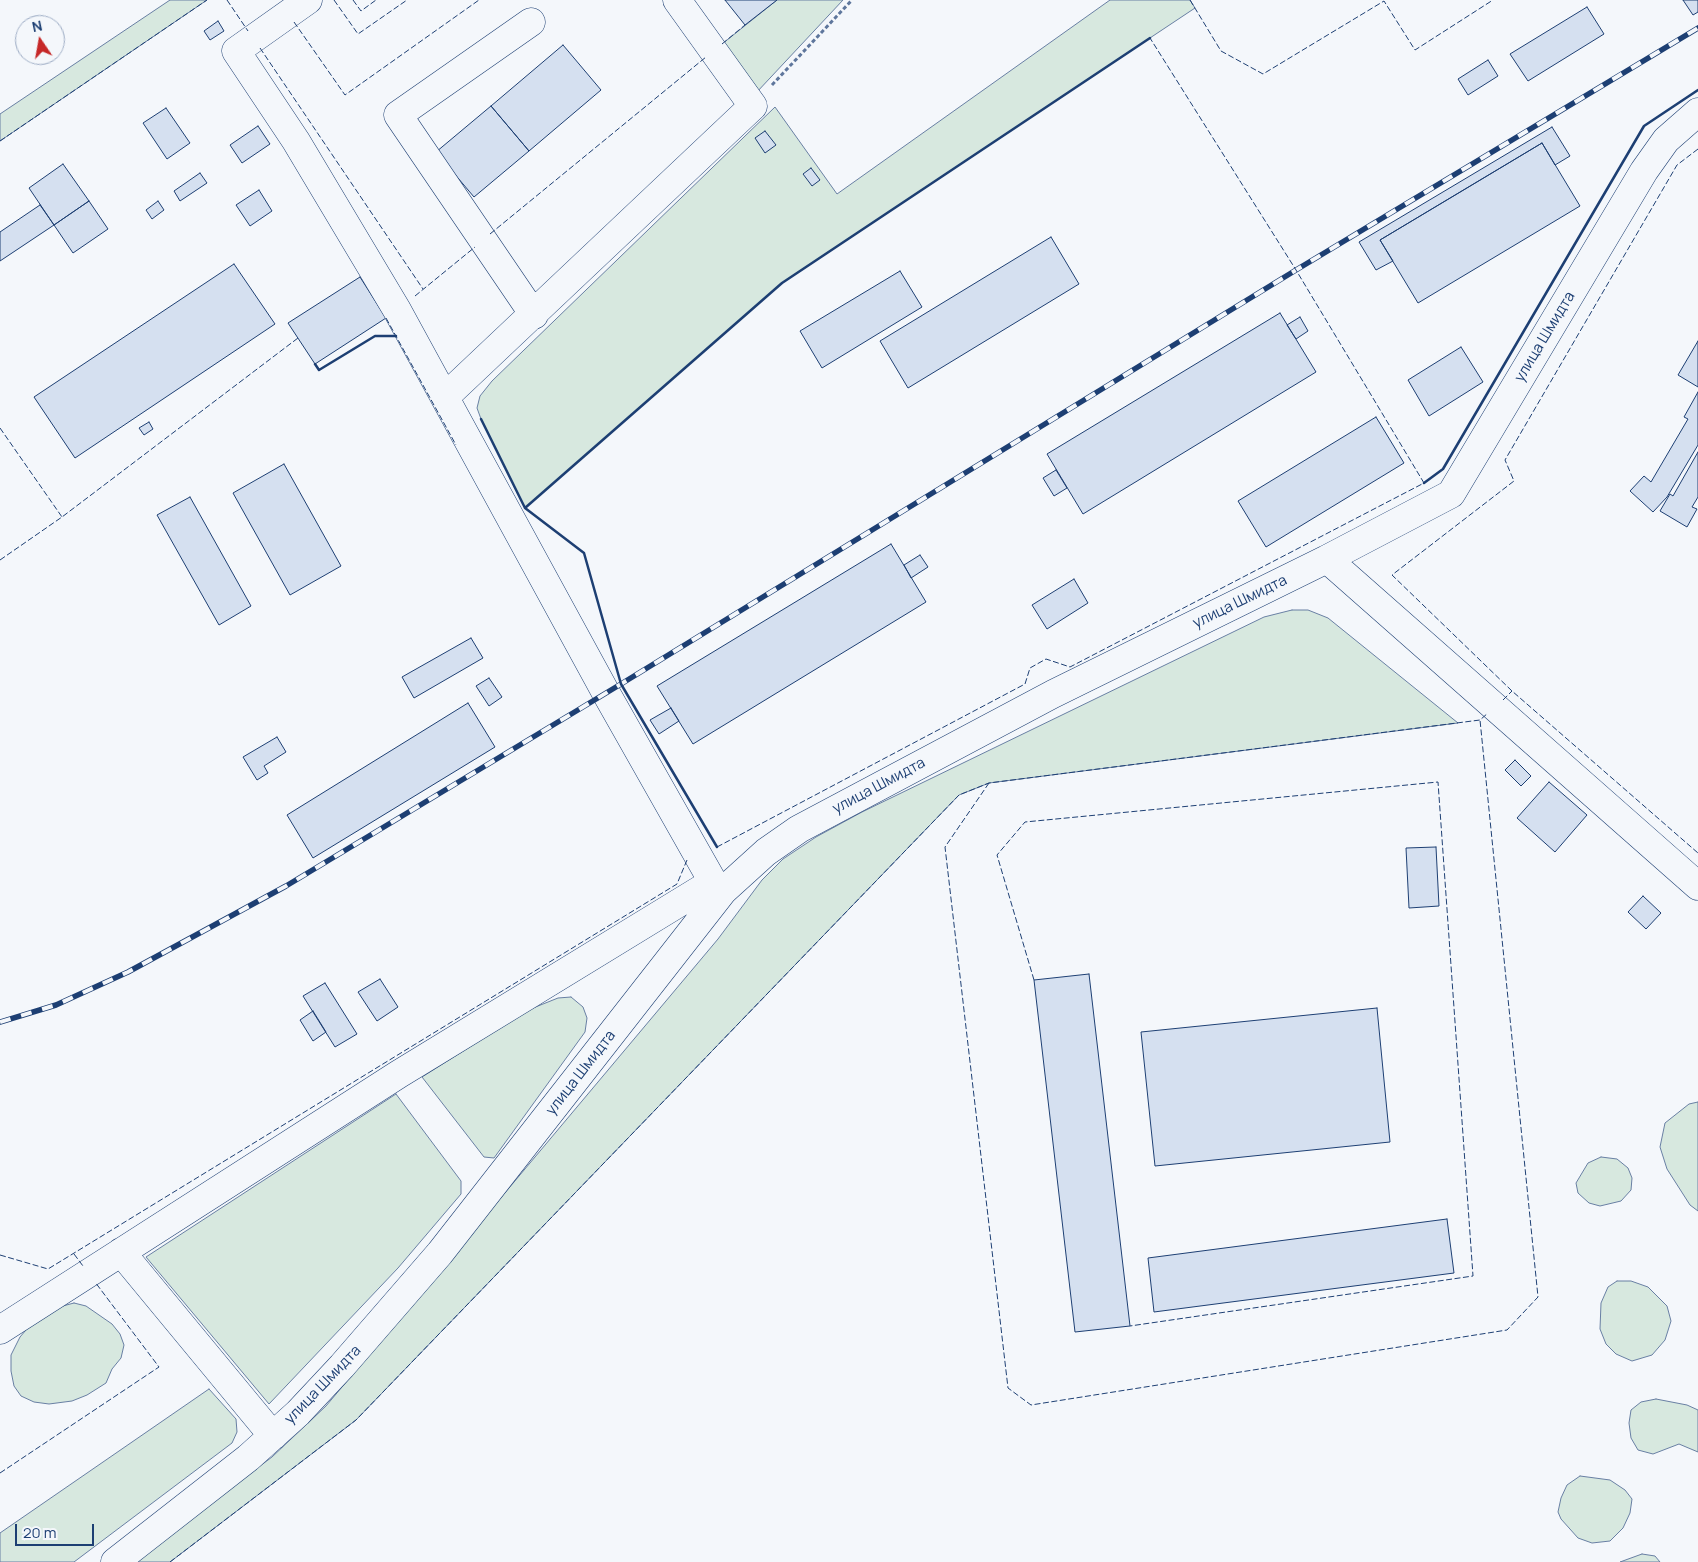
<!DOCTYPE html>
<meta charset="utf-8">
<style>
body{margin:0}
#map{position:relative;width:1698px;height:1562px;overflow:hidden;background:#f4f7fb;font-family:Manrope,sans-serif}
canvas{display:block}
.north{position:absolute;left:15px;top:15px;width:50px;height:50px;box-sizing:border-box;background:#f4f7fb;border:1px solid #9eadc5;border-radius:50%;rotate:348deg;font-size:14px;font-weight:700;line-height:20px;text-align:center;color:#1d3f73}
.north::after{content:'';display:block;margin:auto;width:18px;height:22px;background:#c62828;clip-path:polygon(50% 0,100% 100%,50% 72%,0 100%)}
.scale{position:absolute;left:15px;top:1524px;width:79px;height:22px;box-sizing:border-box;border:2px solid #1d3f73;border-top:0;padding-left:6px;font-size:15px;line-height:18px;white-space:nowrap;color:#1d3f73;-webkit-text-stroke:4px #f4f7fb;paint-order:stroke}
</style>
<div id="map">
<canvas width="1698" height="1562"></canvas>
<div class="north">N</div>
<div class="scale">20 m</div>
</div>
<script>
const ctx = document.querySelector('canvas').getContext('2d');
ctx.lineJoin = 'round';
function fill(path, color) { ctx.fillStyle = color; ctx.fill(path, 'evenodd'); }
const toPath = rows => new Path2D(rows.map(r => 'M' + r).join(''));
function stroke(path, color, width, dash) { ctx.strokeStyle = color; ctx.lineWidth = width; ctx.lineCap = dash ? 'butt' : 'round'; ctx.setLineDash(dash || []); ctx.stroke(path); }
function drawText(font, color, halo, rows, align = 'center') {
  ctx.font = font + ' Manrope,sans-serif'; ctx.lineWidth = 4; ctx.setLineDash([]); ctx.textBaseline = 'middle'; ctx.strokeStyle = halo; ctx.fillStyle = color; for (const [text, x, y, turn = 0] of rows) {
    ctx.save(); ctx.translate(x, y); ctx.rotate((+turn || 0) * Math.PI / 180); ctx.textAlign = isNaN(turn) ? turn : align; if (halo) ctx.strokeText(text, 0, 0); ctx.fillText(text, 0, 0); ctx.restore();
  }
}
const green = toPath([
 [170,0,207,0,0,141,0,114,170,0],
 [777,0,843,0,756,93,722,44,777,0],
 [1110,0,1190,0,1195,8,782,283,525,508,481,419,477,408,480,396,492,381,775,107,837,194,1110,0],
 [1292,610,1308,610,1328,618,1458,723,989,783,959,795,356,1420,170,1562,133,1562,272,1457,326,1406,718,939,762,880,783,859,816,837,862,812,1264,617,1292,610],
 [571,997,583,1007,587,1018,585,1032,494,1158,484,1157,422,1077,528,1010,558,998,571,997],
 [396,1094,461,1181,461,1194,398,1268,269,1404,146,1257,396,1094],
 [1698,1102,1698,1211,1690,1205,1667,1169,1660,1147,1665,1123,1689,1104,1698,1102],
 [1601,1157,1617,1159,1628,1168,1632,1178,1631,1190,1621,1201,1600,1206,1589,1203,1578,1193,1576,1183,1588,1163,1601,1157],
 [1617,1281,1631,1281,1648,1287,1667,1306,1671,1321,1665,1340,1652,1355,1632,1361,1616,1354,1606,1344,1600,1329,1601,1303,1608,1287,1617,1281],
 [74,1303,86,1306,112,1324,120,1334,124,1345,121,1358,112,1369,106,1383,87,1395,72,1401,49,1404,34,1402,21,1396,14,1386,11,1371,11,1355,20,1337,32,1323,59,1307,74,1303],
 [209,1389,236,1419,237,1432,232,1443,74,1562,0,1562,0,1533,209,1389],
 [1656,1399,1687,1405,1698,1410,1698,1452,1679,1444,1653,1454,1638,1450,1631,1438,1629,1423,1631,1410,1641,1402,1656,1399],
 [1580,1476,1610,1480,1625,1490,1632,1499,1630,1513,1623,1528,1610,1541,1592,1543,1578,1538,1561,1519,1558,1512,1561,1498,1567,1485,1580,1476],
 [1642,1554,1655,1556,1660,1562,1620,1562,1642,1554]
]);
const building = toPath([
 [725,0,777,0,745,25,725,0],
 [1683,0,1698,0,1698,12,1693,15,1683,0],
 [1587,7,1604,34,1528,81,1510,54,1587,7],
 [218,21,224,31,210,40,204,31,218,21],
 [563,45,601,90,529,151,491,106,563,45],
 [1488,60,1498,76,1468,95,1458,79,1488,60],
 [491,106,529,151,474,197,436,152,491,106],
 [166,108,190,143,167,159,143,123,166,108],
 [258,126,270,144,242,163,230,145,258,126],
 [1552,127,1570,156,1555,165,1542,143,1380,240,1393,261,1376,270,1359,242,1552,127],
 [765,131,776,145,765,153,755,138,765,131],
 [1542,143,1580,206,1418,303,1380,240,1542,143],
 [63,164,89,201,54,225,29,188,63,164],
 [811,168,820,180,812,186,803,174,811,168],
 [200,173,207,183,180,201,174,191,200,173],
 [259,190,272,211,250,226,236,205,259,190],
 [89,201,108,229,73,253,54,225,89,201],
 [158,201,164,210,152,219,146,210,158,201],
 [40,205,54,225,0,261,0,232,40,205],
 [1051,237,1079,284,908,388,880,341,1051,237],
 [234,264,275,324,75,458,34,397,234,264],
 [900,271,922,307,822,368,800,331,900,271],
 [360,277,386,318,315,364,288,323,360,277],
 [1280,313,1316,372,1083,514,1047,454,1280,313],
 [1300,317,1308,331,1296,339,1287,325,1300,317],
 [1698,341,1698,387,1678,375,1698,341],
 [1461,347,1483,382,1429,416,1408,380,1461,347],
 [1698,392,1698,445,1667,497,1653,512,1630,491,1644,476,1651,482,1688,419,1684,417,1698,392],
 [1376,417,1404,463,1266,547,1238,501,1376,417],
 [149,422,153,429,144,435,139,428,149,422],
 [1698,452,1698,497,1692,507,1697,509,1687,527,1660,511,1670,494,1673,496,1698,452],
 [284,464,341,566,290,595,233,493,284,464],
 [1056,470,1067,488,1054,496,1043,478,1056,470],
 [190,497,251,606,219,625,157,515,190,497],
 [891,544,926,602,693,744,657,686,891,544],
 [920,555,928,567,911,578,904,565,920,555],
 [1074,579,1088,603,1047,629,1032,605,1074,579],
 [471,638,483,658,414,698,402,677,471,638],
 [489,678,502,697,489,706,476,686,489,678],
 [468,703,495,747,313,858,287,815,468,703],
 [671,708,679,721,659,734,650,720,671,708],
 [277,737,286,752,264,766,268,773,257,780,243,757,277,737],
 [1515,760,1531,776,1521,786,1505,770,1515,760],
 [1549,782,1587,815,1555,852,1517,818,1549,782],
 [1436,847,1439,906,1409,908,1406,848,1436,847],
 [1643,896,1661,913,1646,929,1628,912,1643,896],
 [1089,974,1130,1326,1075,1332,1034,980,1089,974],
 [380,979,398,1007,377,1021,358,992,380,979],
 [325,983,357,1034,335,1047,303,996,325,983],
 [1377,1008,1390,1142,1155,1166,1141,1032,1377,1008],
 [313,1011,326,1032,313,1041,300,1020,313,1011],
 [1447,1219,1454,1273,1154,1312,1148,1258,1447,1219]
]);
const path = toPath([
 [772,85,852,0]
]);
const minor = toPath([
 [308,0,236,51,296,141,397,310,606,693,713,882,723,891],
 [531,22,398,115,534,315],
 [445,397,753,106,677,0],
 [1327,559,1698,886],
 [121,1252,273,1436],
 [0,1330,399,1074,713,882],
 [115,1562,248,1458,298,1413,342,1366,440,1253,723,891,766,852,799,829,1053,694,1327,559,1451,494,1644,171,1666,140,1698,112]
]);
const rail = toPath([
 [0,1022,56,1005,128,972,286,886,621,684,1296,270,1698,28]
]);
const fence = toPath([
 [227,0,248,31],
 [334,0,358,34,407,0],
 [353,0,361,11,376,0],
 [1190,0,1221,51,1263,74,1384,1,1415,50,1493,0],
 [294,22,345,95,479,0],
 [722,44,745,25],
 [260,48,423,289],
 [0,141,207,0],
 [1698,149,1677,165,1505,460,1514,481,1392,575,1512,691,1698,853],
 [490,234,706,57],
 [415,296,475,247],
 [386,318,456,445],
 [0,428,62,517],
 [0,560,62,517,298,338],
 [1503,700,1512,691],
 [989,783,945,847,1008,1388,1031,1405,1507,1330,1538,1297,1480,720],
 [717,847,1025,684,1030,668,1046,659,1070,667,1424,483,1296,270,1150,38],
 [1034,980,997,855,1025,822,1438,782,1473,1276,1130,1326],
 [74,1254,83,1266],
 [0,1255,48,1269,677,884,687,860],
 [0,1473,159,1367,95,1282],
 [170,1562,356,1420,959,795,989,783,1480,720,1488,713]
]);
const wall = toPath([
 [315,364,319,370,375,336,396,336],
 [481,419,525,508,584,553,621,684,717,847],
 [1424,483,1443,469,1644,126,1698,90],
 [525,508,782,283,1150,38]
]);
const streetNames = [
 ["улица Шмидта",1545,337,-59],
 ["улица Шмидта",1240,602,-26],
 ["улица Шмидта",879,786,-28],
 ["улица Шмидта",581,1073,-52],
 ["улица Шмидта",323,1385,-46]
];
fill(green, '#d7e8df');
stroke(green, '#687fa3', 1);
fill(building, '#d5e0f0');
stroke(building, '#1d3f73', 1);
stroke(minor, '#1d3f73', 29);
stroke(path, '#5e769c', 3, [4, 2.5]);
stroke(minor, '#f4f7fb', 28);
stroke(rail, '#1d3f73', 5.5);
stroke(rail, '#f4f7fb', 4, [11]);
stroke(fence, '#1d3f73', 1, [6, 2.5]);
stroke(wall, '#1d3f73', 2.5);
drawText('15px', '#1d3f73', '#f4f7fb', streetNames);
</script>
